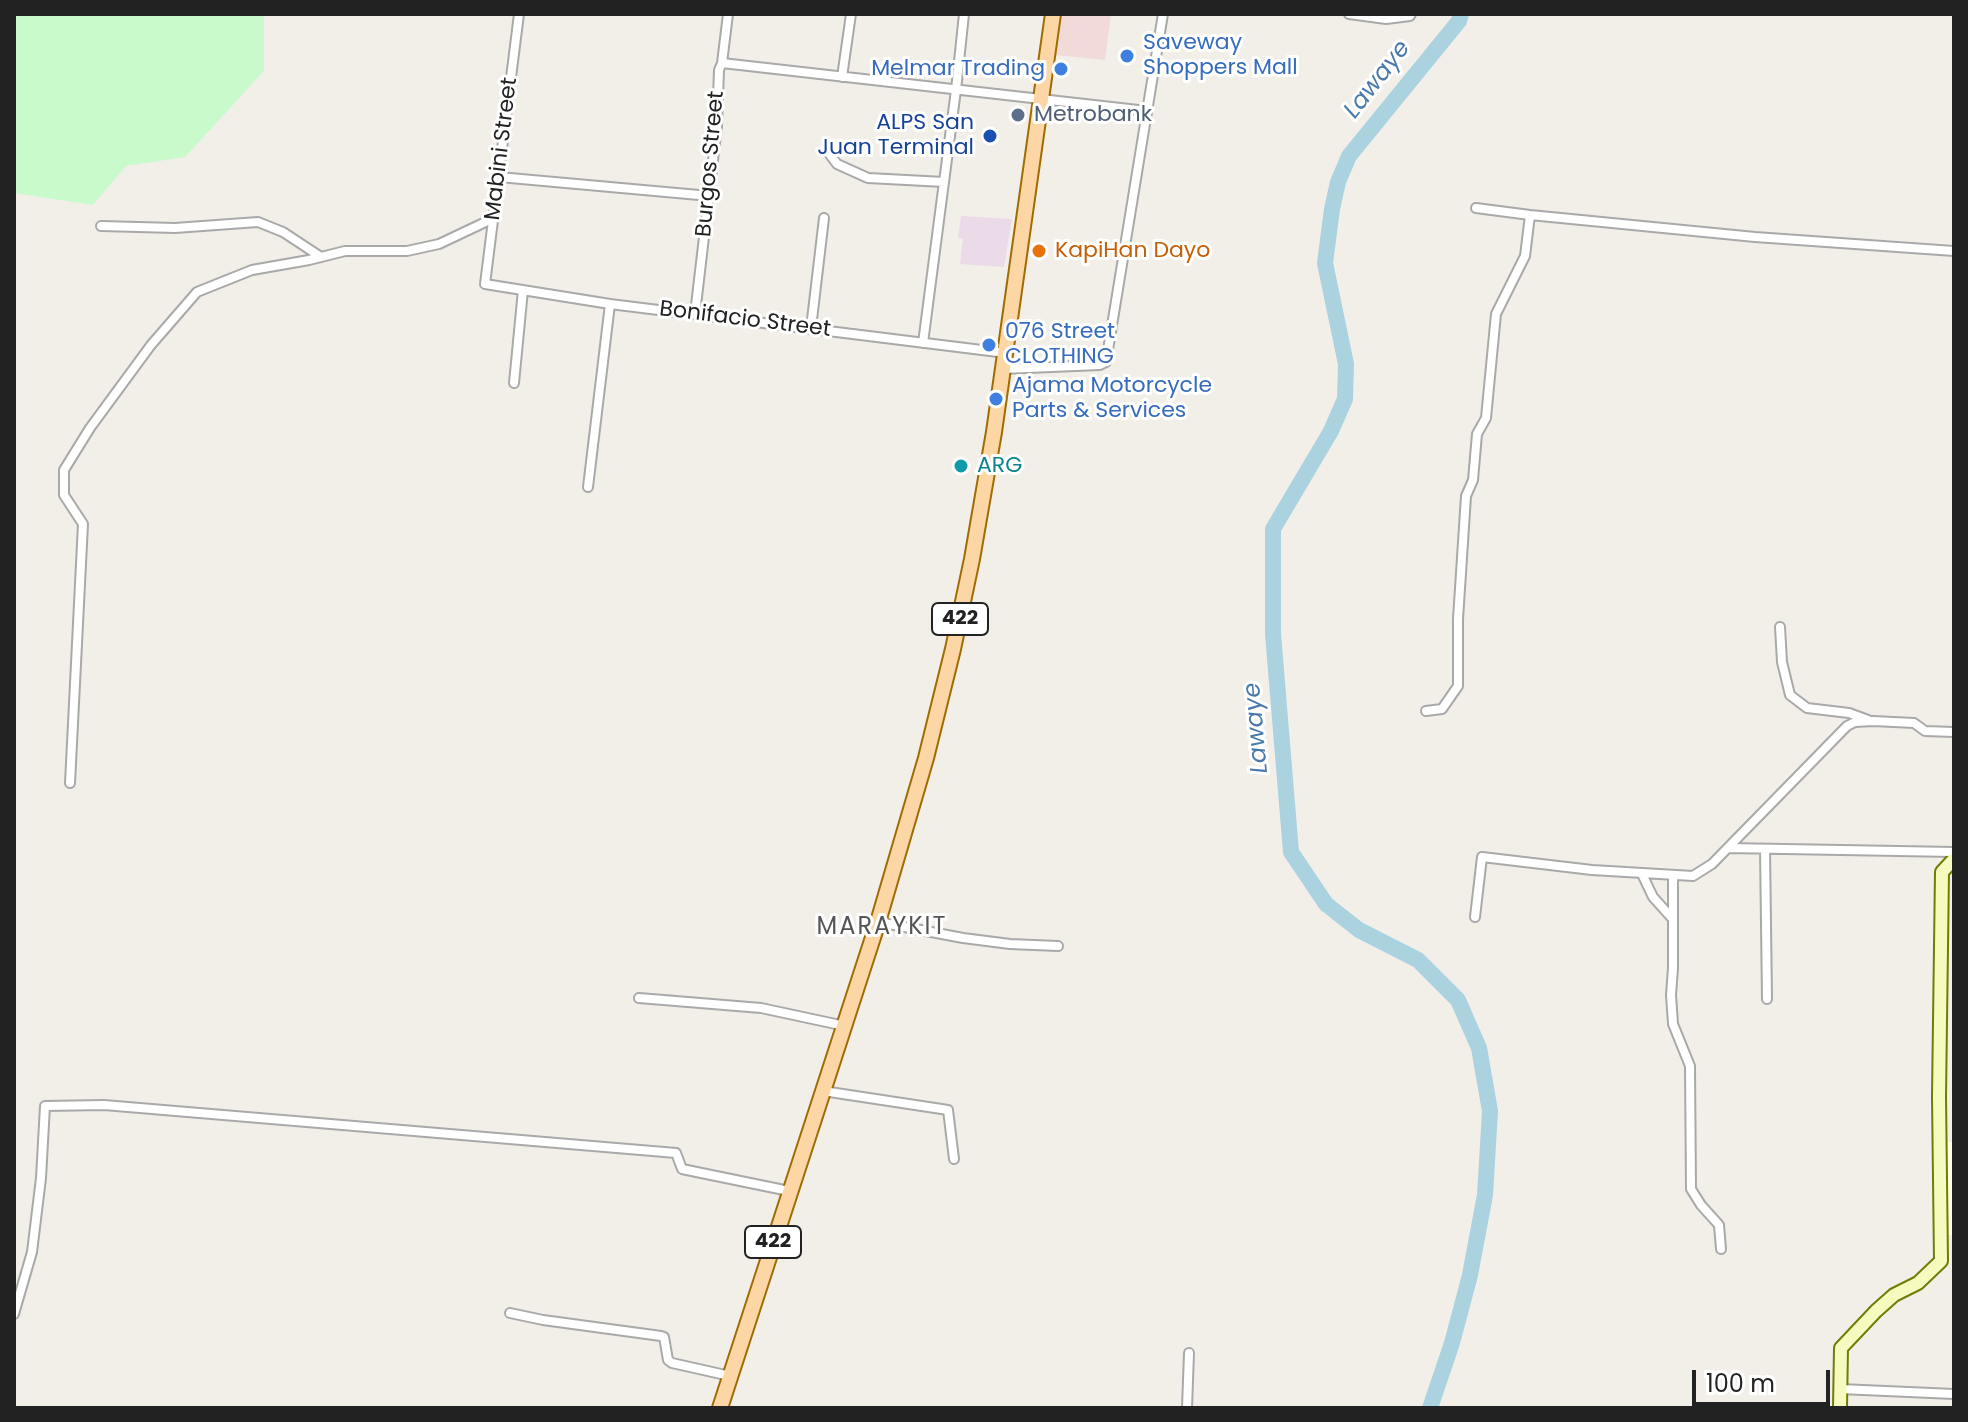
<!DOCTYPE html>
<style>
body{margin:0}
#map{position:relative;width:1968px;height:1422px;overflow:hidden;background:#f2efe9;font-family:Poppins,sans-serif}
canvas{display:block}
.frame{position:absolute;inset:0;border:16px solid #222;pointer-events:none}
.scale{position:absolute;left:1692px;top:1370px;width:138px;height:36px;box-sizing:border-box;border:4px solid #222;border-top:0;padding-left:10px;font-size:24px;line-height:28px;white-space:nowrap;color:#222;-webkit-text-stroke:6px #fff;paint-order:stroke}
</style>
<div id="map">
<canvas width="1968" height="1422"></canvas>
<div class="frame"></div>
<div class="scale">100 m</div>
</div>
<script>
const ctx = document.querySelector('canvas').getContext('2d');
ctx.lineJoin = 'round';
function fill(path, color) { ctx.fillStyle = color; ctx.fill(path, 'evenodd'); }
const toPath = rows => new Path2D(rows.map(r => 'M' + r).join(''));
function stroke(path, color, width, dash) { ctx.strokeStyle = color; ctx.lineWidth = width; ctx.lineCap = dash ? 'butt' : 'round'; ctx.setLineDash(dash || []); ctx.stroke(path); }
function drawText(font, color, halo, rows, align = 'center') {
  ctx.font = font + ' Poppins,sans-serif'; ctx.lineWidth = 6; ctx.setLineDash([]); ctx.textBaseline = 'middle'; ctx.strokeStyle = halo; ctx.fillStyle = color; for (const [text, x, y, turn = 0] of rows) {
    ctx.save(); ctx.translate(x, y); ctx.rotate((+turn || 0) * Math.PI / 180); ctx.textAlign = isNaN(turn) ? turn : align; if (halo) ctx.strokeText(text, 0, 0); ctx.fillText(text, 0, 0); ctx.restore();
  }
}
const commercial = toPath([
 [1059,14,1111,14,1105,60,1054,55]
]);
const industrial = toPath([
 [961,216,1012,219,1004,267,960,264,963,239,958,238]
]);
const education = toPath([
 [1946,1142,1954,1142,1954,1235,1946,1235]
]);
const park = toPath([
 [14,14,264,14,264,71,185,157,126,166,93,205,14,193]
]);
const river = toPath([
 [1430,1408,1452,1343,1470,1275,1485,1195,1490,1111,1479,1048,1458,1000,1418,960,1359,930,1326,904,1291,852,1273,634,1273,529,1331,431,1345,399,1346,364,1325,263,1332,209,1338,182,1349,156,1459,21,1461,14]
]);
const street = toPath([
 [519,14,485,284,610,304,1006,353],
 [1349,14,1386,19,1410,16,1411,14],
 [722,63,1147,111],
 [842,77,851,14],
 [828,152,837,164,868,178,944,182],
 [499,177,710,196],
 [1476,208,1530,215,1755,237,1954,251],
 [101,226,175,228,258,222,283,232,321,257],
 [695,314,717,126,719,70,722,63,728,14],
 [811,328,824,218],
 [923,343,956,90,964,14],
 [1003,369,1100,365,1106,362,1163,14],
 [514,383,523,290],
 [588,487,610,304],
 [1780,627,1782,662,1790,695,1807,708,1849,713,1868,720],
 [1426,711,1442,709,1458,686,1458,619,1466,496,1473,480,1477,434,1486,418,1496,314,1525,256,1530,215],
 [70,783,83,524,64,495,64,470,90,428,151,345,197,292,252,270,309,260,345,251,407,251,439,244,494,218],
 [1728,848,1954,852],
 [1765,849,1767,999],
 [1642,874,1653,897,1671,917],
 [1673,876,1673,968,1671,995,1673,1024,1690,1066,1691,1189,1701,1205,1719,1225,1721,1249],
 [1475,917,1482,857,1592,870,1693,876,1712,864,1847,726,1855,722,1873,721,1914,723,1925,731,1954,732],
 [878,922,963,938,1010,944,1058,946],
 [639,998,761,1008,845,1026],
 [823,1091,948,1110,954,1159],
 [510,1313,543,1320,661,1336,664,1337,668,1360,672,1363,730,1376],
 [14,1314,32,1252,41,1178,45,1106,104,1105,676,1153,682,1169,789,1191],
 [1840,1389,1954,1394],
 [1187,1408,1189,1353]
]);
const secondary = toPath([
 [1840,1408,1841,1348,1876,1311,1894,1295,1918,1283,1941,1261,1939,1096,1942,872,1954,859]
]);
const primary = toPath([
 [720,1408,878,922,926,758,953,649,972,559,994,432,1053,14]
]);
const markers = [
 [1127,56,8,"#3f7fe0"],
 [1061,69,8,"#3f7fe0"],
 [1018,115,8,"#5c6f8a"],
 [990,136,8,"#1a4fb4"],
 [1039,251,8,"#e8710a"],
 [989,345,8,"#3f7fe0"],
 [996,399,8,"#3f7fe0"],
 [961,466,8,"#0f9aa8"]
];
const shields = [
 [960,619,56],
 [773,1242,56]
];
const shieldNames = [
 ["422",960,619],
 ["422",773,1242]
];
const shopNames = [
 ["Saveway",1143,43],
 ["Shoppers Mall",1143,68],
 ["Melmar Trading",1045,69,"right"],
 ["076 Street",1005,332],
 ["CLOTHING",1005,357],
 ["Ajama Motorcycle",1012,386],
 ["Parts & Services",1012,411]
];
const serviceNames = [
 ["Metrobank",1034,115]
];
const transitNames = [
 ["ALPS San",974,123],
 ["Juan Terminal",974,148]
];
const streetNames = [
 ["Mabini Street",502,149,-83],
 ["Burgos Street",711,164,-85],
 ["Bonifacio Street",745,320,7]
];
const foodNames = [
 ["KapiHan Dayo",1055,251]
];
const cultureNames = [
 ["ARG",977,466]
];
const waterNames = [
 ["Lawaye",1378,80,-52],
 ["Lawaye",1257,728,-95]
];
const neighbourhoodNames = [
 ["MARAYKIT",882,928]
];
fill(commercial, '#f2dad9');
fill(industrial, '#ebdbe8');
fill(education, '#ffffe5');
fill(park, '#c8facc');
stroke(river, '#aad3df', 16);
stroke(street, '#a9a9a9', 12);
stroke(secondary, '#707d05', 16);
stroke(primary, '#a06b00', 18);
stroke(street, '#fff', 8);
stroke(secondary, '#f7fabf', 12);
stroke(primary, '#fcd6a4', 14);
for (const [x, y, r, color] of markers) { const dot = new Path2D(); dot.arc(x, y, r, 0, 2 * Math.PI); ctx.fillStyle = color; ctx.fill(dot); stroke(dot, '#fff', 3); }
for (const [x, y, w] of shields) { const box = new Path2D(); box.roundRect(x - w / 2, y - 16, w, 32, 6); ctx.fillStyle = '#fff'; ctx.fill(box); stroke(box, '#222', 2); }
drawText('bold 20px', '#222', null, shieldNames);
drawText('22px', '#366cbe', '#fff', shopNames, 'left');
drawText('22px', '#4e5e75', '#fff', serviceNames, 'left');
drawText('22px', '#164399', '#fff', transitNames, 'right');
drawText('22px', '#222', '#fff', streetNames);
drawText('22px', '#c56008', '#fff', foodNames, 'left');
drawText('22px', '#0d838f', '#fff', cultureNames, 'left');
drawText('italic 24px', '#4a7aab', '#fff', waterNames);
ctx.letterSpacing = '2px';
drawText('24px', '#555', '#fff', neighbourhoodNames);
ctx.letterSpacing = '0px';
</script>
